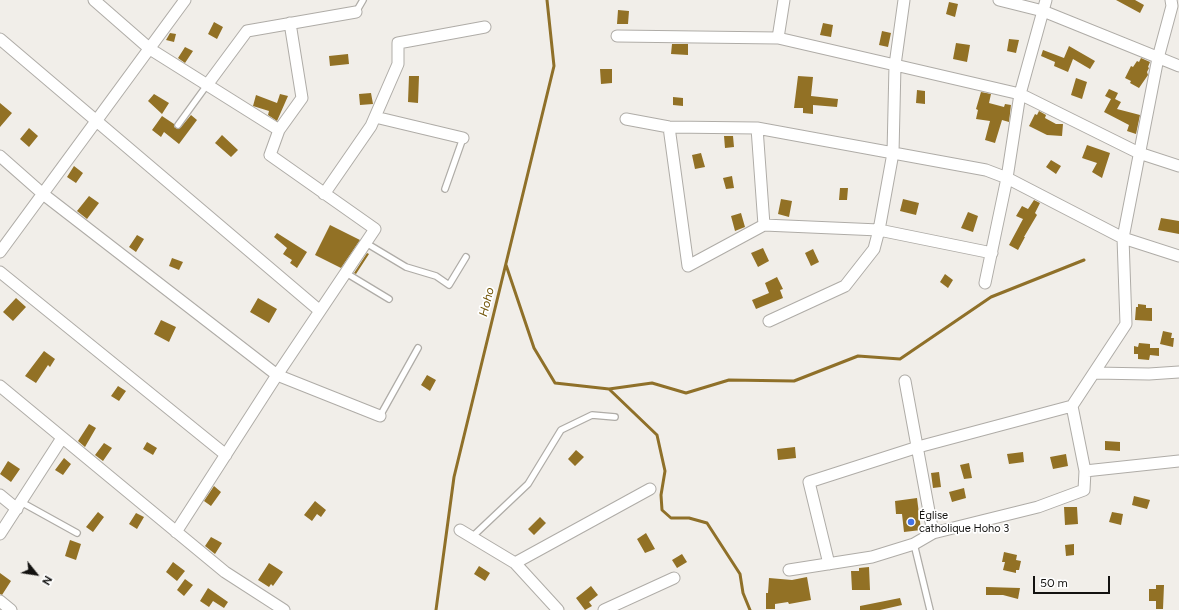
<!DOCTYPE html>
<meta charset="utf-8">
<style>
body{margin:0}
#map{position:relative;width:1179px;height:610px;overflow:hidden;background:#f1eee9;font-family:Figtree,sans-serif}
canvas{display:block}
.north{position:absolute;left:16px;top:554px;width:40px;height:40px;-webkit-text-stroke:3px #fff;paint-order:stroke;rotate:120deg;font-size:11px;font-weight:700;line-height:16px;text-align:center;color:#131210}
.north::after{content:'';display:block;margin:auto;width:14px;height:18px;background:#131210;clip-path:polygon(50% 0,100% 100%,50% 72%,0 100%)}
.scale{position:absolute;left:1033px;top:576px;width:77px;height:18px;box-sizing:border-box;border:2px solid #131210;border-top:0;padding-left:5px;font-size:12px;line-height:14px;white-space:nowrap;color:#131210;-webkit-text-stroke:3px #fff;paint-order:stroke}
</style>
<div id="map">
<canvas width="1179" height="610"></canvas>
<div class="north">N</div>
<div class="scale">50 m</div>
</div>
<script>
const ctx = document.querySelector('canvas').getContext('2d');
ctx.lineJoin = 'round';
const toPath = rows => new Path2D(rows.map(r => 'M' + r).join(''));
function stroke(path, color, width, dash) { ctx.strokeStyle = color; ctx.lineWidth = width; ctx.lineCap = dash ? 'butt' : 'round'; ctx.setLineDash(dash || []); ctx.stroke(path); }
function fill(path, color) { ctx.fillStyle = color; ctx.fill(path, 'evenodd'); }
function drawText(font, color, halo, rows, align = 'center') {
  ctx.font = font + ' Figtree,sans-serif'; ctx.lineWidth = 3.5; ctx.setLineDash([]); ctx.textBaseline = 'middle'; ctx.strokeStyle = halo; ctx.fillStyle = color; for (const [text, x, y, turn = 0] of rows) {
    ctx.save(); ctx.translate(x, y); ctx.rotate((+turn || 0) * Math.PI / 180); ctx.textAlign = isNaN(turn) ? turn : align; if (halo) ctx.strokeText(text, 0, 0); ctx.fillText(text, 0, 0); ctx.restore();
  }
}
const stream = toPath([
 [506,265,534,348,555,383,609,389,652,383,686,393,729,380,794,381,858,356,900,359,991,297,1084,260],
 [609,389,657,435,665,471,661,495,662,510,671,518,689,518,707,523,740,574,743,593,750,610],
 [436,610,454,477,554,66,547,0]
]);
const building = toPath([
 [1116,0,1135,0,1144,5,1140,13],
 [949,2,958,4,955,17,946,14],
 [618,10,629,11,628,24,617,24],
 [214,22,223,27,217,39,208,34],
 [823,23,833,25,831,37,820,35],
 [882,31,891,33,888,47,879,45],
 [170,33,176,34,174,42,166,40],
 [1009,39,1019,40,1016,53,1007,51],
 [956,43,970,45,967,62,953,59],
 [672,44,688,44,688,55,671,54],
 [1069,46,1095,61,1090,69,1073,59,1068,72,1054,66,1055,62,1041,56,1043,50,1064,58],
 [185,47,193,51,185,63,178,58],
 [348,54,349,64,330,66,329,56],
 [1141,58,1150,62,1148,67,1149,68,1147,72,1148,75,1139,88,1130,83,1131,81,1125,78,1131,66,1133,67,1137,61,1139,62],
 [600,69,612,69,612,83,601,84],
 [409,76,419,76,418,103,408,102],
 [798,76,813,77,811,96,838,99,837,107,813,105,813,114,803,113,803,108,794,108],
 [1076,78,1087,82,1082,99,1071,95],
 [1109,89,1118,93,1115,99,1121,102,1117,109,1140,115,1136,134,1127,131,1129,125,1104,112,1111,99,1105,96],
 [917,90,925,91,925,104,916,103],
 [981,92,991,94,989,103,1004,107,1005,104,1011,105,1009,122,1002,120,995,143,985,140,990,121,976,119,978,110,976,109],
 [371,93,373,104,360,105,359,94],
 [154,94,169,103,162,114,148,101],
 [280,94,288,96,277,121,268,115,269,111,253,106,256,95,277,103],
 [673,97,683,98,683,106,673,105],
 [0,103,12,113,0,127],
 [1039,111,1046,115,1045,118,1056,124,1063,124,1062,136,1047,135,1029,126,1035,114,1037,115],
 [191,115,197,120,179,144,164,132,161,137,152,130,162,116,174,124,174,127,178,129,181,127],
 [29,128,38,136,29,147,20,139],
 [222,135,238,150,231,157,215,143],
 [724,136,733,136,734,147,725,148],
 [1087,145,1110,153,1102,178,1092,172,1097,163,1082,158],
 [701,153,705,167,695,169,692,155],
 [1051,160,1061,166,1056,174,1046,167],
 [74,166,83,173,76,183,67,177],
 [732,176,734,188,726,189,723,178],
 [840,188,848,188,847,200,839,200],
 [89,196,99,203,87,219,77,211],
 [781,199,792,201,789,217,778,214],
 [903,199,919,203,916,215,900,211],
 [1034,200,1040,203,1035,213,1037,215,1024,237,1025,237,1018,250,1009,245,1023,219,1016,216,1022,206,1028,209],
 [968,212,978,216,973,232,961,228],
 [741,213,745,227,735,231,731,216],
 [1161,218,1179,221,1179,234,1158,230],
 [330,225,360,240,341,268,315,255],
 [277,233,307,252,297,268,290,263,292,260,283,254,287,248,274,237],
 [137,235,144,239,136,252,129,247],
 [763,248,769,261,758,267,751,253],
 [813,249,819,262,811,266,805,253],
 [367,253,369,254,356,274,354,273],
 [172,258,183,262,179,270,169,266],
 [945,274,953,280,948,288,940,282],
 [777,277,783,289,780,290,783,298,756,309,752,300,769,293,765,283],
 [16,298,26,307,13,321,3,312],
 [258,298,277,309,269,323,250,312],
 [1138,304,1146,305,1146,308,1152,308,1152,321,1135,320,1136,307,1138,307],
 [161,320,176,327,169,342,154,334],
 [1163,331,1172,333,1171,338,1174,338,1173,347,1160,344],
 [1139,343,1150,344,1150,348,1159,348,1159,356,1150,355,1149,360,1138,359,1138,354,1134,354,1134,346,1138,347],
 [44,351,55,359,50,367,48,365,36,383,25,376],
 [427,375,436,380,430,391,421,385],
 [118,386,126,391,119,401,111,396],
 [89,424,96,428,85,447,78,441],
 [1105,441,1120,442,1120,451,1105,450],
 [147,442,157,448,153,455,143,449],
 [104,443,112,448,103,461,95,455],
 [795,447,796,458,778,460,777,449],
 [576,450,584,457,575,466,568,459],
 [1023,452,1024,462,1009,464,1007,454],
 [1066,454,1068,466,1053,469,1050,457],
 [64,458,71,464,63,475,55,470],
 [8,461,20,469,11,482,0,474],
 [969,463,972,478,964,479,960,465],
 [939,472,941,487,933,488,931,473],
 [214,486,221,492,211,506,204,501],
 [964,488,966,498,952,502,949,492],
 [1134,496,1150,500,1147,509,1132,505],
 [917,498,921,530,904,532,902,514,896,514,895,501],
 [315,501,326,510,321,517,317,514,312,521,304,515],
 [1064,507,1077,507,1078,524,1065,525],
 [98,512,104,517,93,532,86,527],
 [1112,512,1123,514,1121,525,1109,522],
 [136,513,144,517,137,529,129,524],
 [540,517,546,523,534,535,528,529],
 [646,533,655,549,645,553,637,539],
 [211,537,222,543,215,554,205,546],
 [70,540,81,544,76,560,65,556],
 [1074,544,1074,555,1066,556,1065,545],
 [1004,552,1017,555,1016,560,1021,561,1019,570,1016,570,1016,573,1003,570,1005,562,1002,562],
 [682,554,687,562,677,568,672,560],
 [173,562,185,571,177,581,166,572],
 [269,563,283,572,273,586,271,584,269,587,258,580],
 [479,566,490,573,485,581,474,574],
 [869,567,870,590,852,590,851,571,859,571,859,568],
 [0,573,11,581,2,595,0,594],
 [807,577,811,600,789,604,788,602,775,604,775,609,766,609,766,593,768,593,769,578,792,580],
 [185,579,193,585,184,596,177,590],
 [1156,585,1164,585,1163,609,1156,609,1156,601,1149,601,1149,589,1156,589],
 [591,586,598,595,589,602,592,606,585,610,576,598],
 [986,587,1020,588,1018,599,1003,595,986,595],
 [208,588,228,602,224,608,213,601,209,607,200,601],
 [900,598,902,605,880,610,860,610,860,606]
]);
const service = toPath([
 [356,12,363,0],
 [178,125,207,85],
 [445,189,463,138],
 [366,243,406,267,436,276,449,285,466,257],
 [346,273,389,299],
 [380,416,418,348],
 [21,502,77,533],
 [472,537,528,484,561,430,592,415,615,417],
 [914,544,930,610]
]);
const minor = toPath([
 [94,0,150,49,279,130],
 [999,0,1043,11,1179,66],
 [617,36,778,38,895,65,1020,94,1139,153,1179,166],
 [778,38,784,0],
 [0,39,320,311],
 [207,85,247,31,356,12],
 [375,117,463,138],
 [626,119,669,127,757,128,986,170,1007,178,1123,238,1179,256],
 [669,127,688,266,764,225,879,230,992,253],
 [757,128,764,225],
 [0,156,43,194,277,375,380,416],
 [324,194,371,126,398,64,398,43,485,27],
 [0,252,185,0],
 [0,272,226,455],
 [985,283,1007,178,1020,94,1046,0],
 [769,321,845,286,874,249,879,230,893,153,895,65,904,0],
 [1095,373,1149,374,1179,372],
 [905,381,933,533],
 [0,386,225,572,284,610],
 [1085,471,1179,461],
 [0,495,17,509],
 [460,530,515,563,558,610],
 [176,532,277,375,375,229,270,155,279,130,302,98,290,23],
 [0,534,62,438],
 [515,563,650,489],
 [829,564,809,482,918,447,1072,406],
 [789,570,872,557,914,544,933,533,1038,507,1084,490,1085,471,1072,406,1126,324,1123,238,1158,58,1172,6,1171,0],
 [0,601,11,610],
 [604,610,674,578]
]);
const markers = [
 [911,522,4,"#4473e5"]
];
const poiNames = [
 ["Église",919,516],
 ["catholique Hoho 3",919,529]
];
const waterNames = [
 ["Hoho",487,302,-76]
];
stroke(stream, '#8f7029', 3);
fill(building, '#927125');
stroke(service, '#afaca7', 8);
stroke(minor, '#afaca7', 13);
stroke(service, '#fff', 5.5);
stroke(minor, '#fff', 11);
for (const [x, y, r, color] of markers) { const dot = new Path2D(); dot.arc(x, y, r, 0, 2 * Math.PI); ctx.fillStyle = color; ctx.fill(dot); stroke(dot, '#fff', 1.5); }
drawText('11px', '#131210', '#fff', poiNames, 'left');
drawText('italic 12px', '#6d5000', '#fff', waterNames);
</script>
